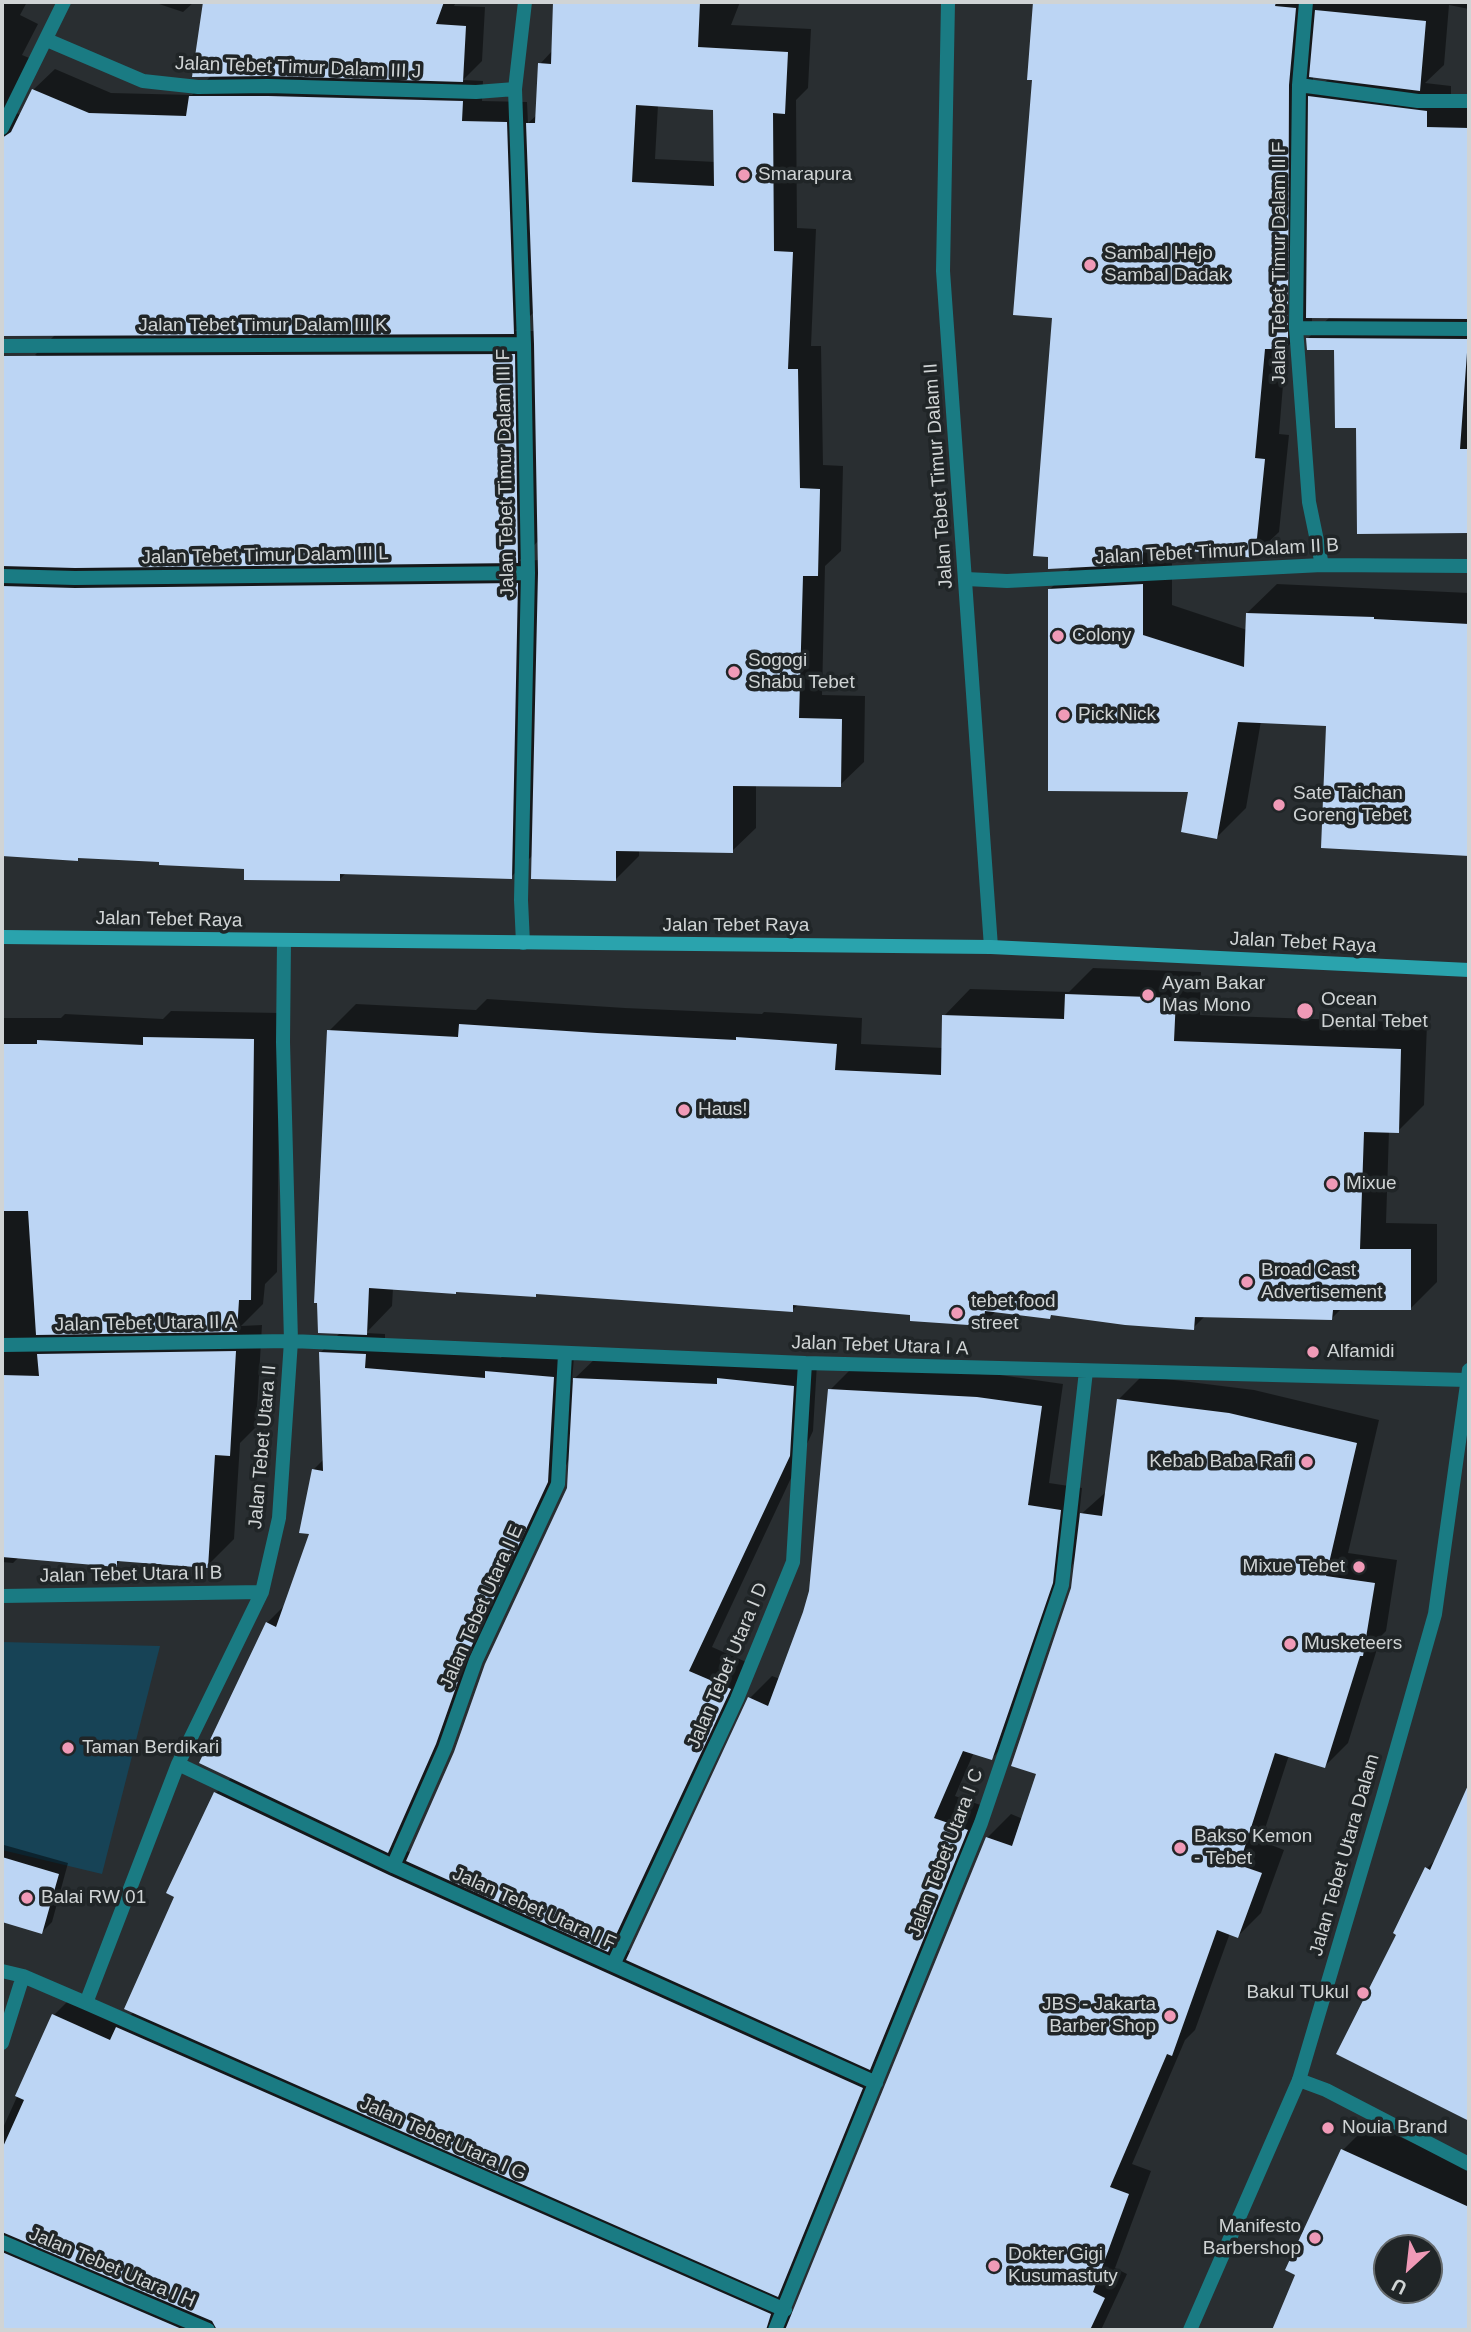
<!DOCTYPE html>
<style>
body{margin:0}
#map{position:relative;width:1471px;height:2332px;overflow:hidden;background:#292e31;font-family:Helvetica,sans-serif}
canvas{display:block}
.frame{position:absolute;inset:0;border:4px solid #d0d4d5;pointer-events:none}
.north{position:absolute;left:1373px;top:2234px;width:70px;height:70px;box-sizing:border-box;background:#202527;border:2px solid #666b6d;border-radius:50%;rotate:207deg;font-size:19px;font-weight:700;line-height:28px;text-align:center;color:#d0d4d5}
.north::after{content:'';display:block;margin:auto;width:24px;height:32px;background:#f09ab7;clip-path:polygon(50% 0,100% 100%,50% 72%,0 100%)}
</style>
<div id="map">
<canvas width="1471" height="2332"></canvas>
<div class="frame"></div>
<div class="north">U</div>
</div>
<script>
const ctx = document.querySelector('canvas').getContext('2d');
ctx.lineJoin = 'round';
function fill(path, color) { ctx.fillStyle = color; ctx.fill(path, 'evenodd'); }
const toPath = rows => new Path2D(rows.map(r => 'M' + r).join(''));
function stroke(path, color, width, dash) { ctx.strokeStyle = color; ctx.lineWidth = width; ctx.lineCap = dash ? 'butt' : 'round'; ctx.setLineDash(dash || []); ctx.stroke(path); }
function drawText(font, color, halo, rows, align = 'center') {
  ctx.font = font + ' Helvetica,sans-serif'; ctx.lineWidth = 7; ctx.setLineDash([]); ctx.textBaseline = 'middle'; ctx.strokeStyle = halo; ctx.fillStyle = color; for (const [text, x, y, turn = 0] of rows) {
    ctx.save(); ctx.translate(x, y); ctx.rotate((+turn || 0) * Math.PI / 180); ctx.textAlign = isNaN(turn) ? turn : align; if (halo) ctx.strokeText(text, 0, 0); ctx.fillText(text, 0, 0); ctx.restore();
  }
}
const green = toPath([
 [2,1642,160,1646,102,1874,2,1850]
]);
const shadow = toPath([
 [2,2,27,2,20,15,38,24,22,55,34,60,14,112,21,115,33,90,55,69,111,93,192,95,212,75,194,75,204,2,456,2,454,6,485,7,482,61,463,80,483,81,482,101,527,102,528,123,538,114,540,64,553,50,555,2,740,2,731,25,811,29,808,88,796,100,797,228,816,229,811,346,821,346,823,465,843,466,841,551,825,566,822,695,865,696,864,762,840,785,756,784,756,828,732,851,639,850,639,856,615,880,533,855,511,877,347,872,340,879,161,860,80,856,77,859,2,854,2,362,51,362,35,355,56,334,2,335],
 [658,105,715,108,716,162,655,159],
 [534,312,535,331,515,331],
 [539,540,539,560,519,561],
 [153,2,194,2,183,12],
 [1035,2,1469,2,1469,9,1449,5,1444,65,1425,83,1451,86,1451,103,1469,103,1469,531,1358,532,1357,426,1336,349,1308,338,1330,317,1312,317,1312,323,1286,348,1279,434,1289,435,1279,532,1254,556,1159,546,1149,556,1172,555,1172,605,1247,630,1247,613,1277,584,1469,593,1469,854,1323,847,1328,724,1261,721,1246,808,1217,837,1190,790,1050,589,1073,566,1035,67,1031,46],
 [1313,75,1329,78,1313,94],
 [1093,968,1201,972,1200,1015,1427,1023,1424,1105,1398,1131,1389,1131,1386,1223,1437,1224,1437,1282,1410,1309,1342,1308,1332,1318,1206,1315,1193,1328,1053,1313,1050,1317,996,1311,983,1324,912,1313,799,1304,792,1310,538,1292,535,1295,393,1288,392,1306,366,1333,385,1334,385,1348,501,1358,507,1351,574,1357,572,1381,599,1355,817,1363,813,1431,712,1647,753,1665,632,1926,614,1944,632,1952,750,1698,772,1676,780,1679,811,1592,830,1390,852,1368,1000,1375,1063,1384,1049,1483,1082,1488,1079,1516,1107,1491,1119,1399,1142,1376,1254,1390,1379,1420,1348,1553,1397,1560,1386,1631,1381,1636,1348,1743,1325,1766,1289,1755,1261,1841,1284,1850,1261,1913,1238,1936,1230,1933,1195,2030,1185,2040,1132,2164,1151,2171,1115,2268,1127,2274,1101,2330,2,2330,2,2130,54,2015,77,1992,130,2015,134,2012,216,1793,232,1777,267,1623,287,1603,311,1533,313,1470,325,1458,320,1353,341,1332,329,1031,356,1004,476,1010,487,999,625,1008,762,1014,764,1012,862,1018,861,1044,943,1048,944,1016,970,989,1069,992],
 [571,1455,569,1488,411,1853,394,1845,408,1831,487,1634],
 [1075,1557,1073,1588,1039,1772,1023,1819,1011,1814,987,1838,795,2316,788,2308,884,2066,876,2062,892,2046,989,1808,955,1796,974,1752,992,1758,1014,1736],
 [171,1011,280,1013,277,1272,265,1284,263,1304,241,1326,262,1325,256,1427,240,1443,234,1539,207,1566,121,1560,116,1565,19,1557,13,1563,2,1562,2,1018,61,1018,65,1014,163,1019],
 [1469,1788,1469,2121,1338,2054,1398,1934,1427,1868,1437,1858],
 [4,1845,68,1863,52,1922,42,1932,2,1920,2,1847],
 [1370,2123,1469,2169,1469,2330,1419,2330,1378,2311,1370,2330,1274,2330,1343,2150],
 [1387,2248,1429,2248,1429,2290,1387,2290]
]);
const building = toPath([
 [203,2,444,2,436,24,466,26,463,82,268,76,192,77],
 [553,2,700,2,698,47,788,52,785,114,773,113,774,251,793,252,788,369,798,369,800,488,820,489,818,576,803,576,799,718,842,719,841,787,733,786,733,853,616,851,616,881,531,879,538,573,534,344,526,123,535,123,538,63,551,64],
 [636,105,713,110,714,186,632,182],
 [1033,2,1276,2,1275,6,1296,8,1289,85,1288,349,1265,349,1255,458,1265,459,1255,558,1143,546,1143,564,1048,569,1048,557,1033,556,1052,318,1013,315,1032,80,1027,80],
 [1315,10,1426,21,1420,91,1309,77],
 [32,89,89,113,186,116,189,96,268,96,463,101,462,121,507,122,514,334,2,336,2,138,11,132],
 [1308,96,1427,111,1427,127,1469,128,1469,319,1306,318],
 [1306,338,1468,339,1460,449,1469,449,1469,533,1357,534,1356,428,1335,428,1334,350,1307,350],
 [515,354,518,563,75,568,2,566,2,356],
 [518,583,512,879,340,874,340,881,244,880,244,869,159,865,159,862,78,858,78,861,2,856,2,586,75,588],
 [1143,584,1143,635,1244,667,1246,613,1374,617,1374,619,1469,624,1469,856,1321,848,1326,726,1238,722,1217,839,1181,832,1188,792,1048,791,1048,589],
 [1065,994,1176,998,1174,1041,1401,1049,1399,1133,1364,1132,1360,1249,1411,1249,1411,1310,1333,1310,1332,1320,1195,1317,1194,1330,1125,1325,1051,1315,1050,1319,985,1311,983,1326,910,1321,910,1315,793,1305,793,1312,536,1294,536,1297,456,1292,456,1294,369,1288,367,1335,318,1333,317,1303,314,1303,327,1030,458,1037,459,1024,597,1033,736,1040,736,1037,837,1044,835,1070,941,1075,942,1015,1064,1019],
 [143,1037,254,1039,251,1300,239,1300,237,1332,36,1335,28,1211,2,1211,2,1044,37,1044,37,1040,143,1045],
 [236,1351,230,1456,215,1455,208,1568,117,1561,117,1567,2,1557,2,1375,39,1376,37,1354],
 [319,1352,366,1354,365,1368,485,1378,485,1371,554,1377,548,1482,467,1656,436,1744,388,1853,199,1763,266,1622,276,1627,309,1534,299,1533,312,1469,323,1471],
 [573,1378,717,1384,717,1378,794,1386,790,1456,689,1671,731,1689,608,1952,406,1861,454,1752,485,1664,567,1488],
 [828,1389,977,1397,1042,1406,1028,1505,1061,1510,1053,1583,992,1760,963,1751,934,1818,968,1830,870,2070,626,1960,748,1697,768,1706,803,1612,809,1591],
 [1117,1399,1229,1413,1357,1443,1326,1576,1375,1583,1363,1656,1360,1656,1325,1768,1275,1753,1239,1865,1262,1873,1238,1938,1217,1930,1172,2056,1167,2054,1110,2187,1129,2194,1093,2292,1105,2298,1090,2330,785,2330,986,1837,1012,1846,1036,1774,1011,1766,1071,1588,1080,1513,1102,1516],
 [1469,1783,1469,2121,1336,2054,1396,1935,1393,1933,1425,1867,1430,1870],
 [214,1792,389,1875,863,2088,778,2297,124,2009,174,1897,166,1893],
 [2,1857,59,1874,42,1934,2,1922],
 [52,2014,110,2040,116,2027,771,2314,766,2330,217,2330,212,2321,2,2232,2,2149,24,2100,15,2096],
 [1341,2149,1469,2207,1469,2330,1272,2330,1295,2275,1285,2270],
 [1387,2248,1429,2248,1429,2290,1387,2290],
 [2,2252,184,2330,2,2330]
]);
const minor = toPath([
 [1306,2,1299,85,1296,328,1309,502,1322,565],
 [47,40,143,81,198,87,268,86,476,92,515,89],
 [1299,85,1418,101,1469,101],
 [2,128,64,2],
 [1296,328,1469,329],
 [2,346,524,344],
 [2,576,75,578,528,573],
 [966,579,1007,581,1322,565,1469,566],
 [523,943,521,900,528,573,524,344,515,89,525,2],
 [2,1345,291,1341,805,1363,1467,1380],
 [2,1596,262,1592],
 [178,1764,393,1866,876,2083],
 [393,1866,445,1748,476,1660,558,1484,565,1354],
 [613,1965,737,1699,793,1562,805,1363],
 [2,1971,23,1976,86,2003,785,2310],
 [86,2003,178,1764,262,1592,279,1518,291,1341,283,1042,284,941],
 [2,2043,23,1976],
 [1299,2080,1326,2090,1469,2164],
 [2,2242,208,2330],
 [775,2330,981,1823,1062,1585,1086,1371]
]);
const tertiary = toPath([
 [948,2,943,271,991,947],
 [1190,2330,1299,2080,1382,1800,1435,1614,1469,1370]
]);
const secondary = toPath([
 [2,937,991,947,1469,970]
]);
const markers = [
 [744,175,7,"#f09ab7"],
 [1090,265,7,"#f09ab7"],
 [1058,636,7,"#f09ab7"],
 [734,672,7,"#f09ab7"],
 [1064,715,7,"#f09ab7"],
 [1279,805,7,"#f09ab7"],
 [1148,995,7,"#f09ab7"],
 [1305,1011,9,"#f09ab7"],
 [684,1110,7,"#f09ab7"],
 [1332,1184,7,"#f09ab7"],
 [1247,1282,7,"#f09ab7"],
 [957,1313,7,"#f09ab7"],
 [1313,1352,7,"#f09ab7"],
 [1307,1462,7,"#f09ab7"],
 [1359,1567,7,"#f09ab7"],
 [1290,1644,7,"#f09ab7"],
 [68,1748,7,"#f09ab7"],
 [1180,1848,7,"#f09ab7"],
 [27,1898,7,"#f09ab7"],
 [1363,1993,7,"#f09ab7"],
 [1170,2016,7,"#f09ab7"],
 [1328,2128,7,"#f09ab7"],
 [1315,2238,7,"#f09ab7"],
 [994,2266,7,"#f09ab7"]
];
const streetNames = [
 ["Jalan Tebet Timur Dalam III J",298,68,2],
 ["Jalan Tebet Timur Dalam II F",1280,263,-90],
 ["Jalan Tebet Timur Dalam III K",263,326],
 ["Jalan Tebet Timur Dalam III F",506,473,-91],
 ["Jalan Tebet Timur Dalam II",939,476,-94],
 ["Jalan Tebet Timur Dalam II B",1217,552,-3],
 ["Jalan Tebet Timur Dalam III L",265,556,-1],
 ["Jalan Tebet Raya",169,920,1],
 ["Jalan Tebet Raya",736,926],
 ["Jalan Tebet Raya",1303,943,3],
 ["Jalan Tebet Utara II A",146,1324,-1],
 ["Jalan Tebet Utara I A",880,1346,2],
 ["Jalan Tebet Utara II",263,1447,-85],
 ["Jalan Tebet Utara II B",131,1575,-1],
 ["Jalan Tebet Utara I E",482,1607,-66],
 ["Jalan Tebet Utara I D",728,1666,-67],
 ["Jalan Tebet Utara I C",946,1853,-69],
 ["Jalan Tebet Utara Dalam",1345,1855,-74],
 ["Jalan Tebet Utara I F",534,1909,24],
 ["Jalan Tebet Utara I G",443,2139,24],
 ["Jalan Tebet Utara I H",112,2268,23]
];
const poiNames = [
 ["Smarapura",758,175],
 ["Sambal Hejo",1104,254],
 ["Sambal Dadak",1104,276],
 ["Colony",1072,636],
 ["Sogogi",748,661],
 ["Shabu Tebet",748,683],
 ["Pick Nick",1078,715],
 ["Sate Taichan",1293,794],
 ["Goreng Tebet",1293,816],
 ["Ayam Bakar",1162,984],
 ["Mas Mono",1162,1006],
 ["Ocean",1321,1000],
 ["Dental Tebet",1321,1022],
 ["Haus!",698,1110],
 ["Mixue",1346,1184],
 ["Broad Cast",1261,1271],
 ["Advertisement",1261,1293],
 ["tebet food",971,1302],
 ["street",971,1324],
 ["Alfamidi",1327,1352],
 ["Kebab Baba Rafi",1293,1462,"right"],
 ["Mixue Tebet",1345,1567,"right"],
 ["Musketeers",1304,1644],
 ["Taman Berdikari",82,1748],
 ["Bakso Kemon",1194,1837],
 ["- Tebet",1194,1859],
 ["Balai RW 01",41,1898],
 ["Bakul TUkul",1349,1993,"right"],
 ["JBS - Jakarta",1156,2005,"right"],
 ["Barber Shop",1156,2027,"right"],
 ["Nouia Brand",1342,2128],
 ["Manifesto",1301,2227,"right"],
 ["Barbershop",1301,2249,"right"],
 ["Dokter Gigi",1008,2255],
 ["Kusumastuty",1008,2277]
];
fill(green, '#174356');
fill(shadow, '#0007');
fill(building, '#bcd5f4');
stroke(minor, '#1a7b83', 14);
stroke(tertiary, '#1a7b83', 14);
stroke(secondary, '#2aa3ad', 14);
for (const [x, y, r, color] of markers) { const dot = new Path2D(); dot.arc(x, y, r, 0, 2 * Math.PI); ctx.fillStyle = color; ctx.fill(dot); stroke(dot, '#202527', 2.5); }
drawText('19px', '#d0d4d5', '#202527', streetNames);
drawText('19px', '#d0d4d5', '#202527', poiNames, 'left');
</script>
